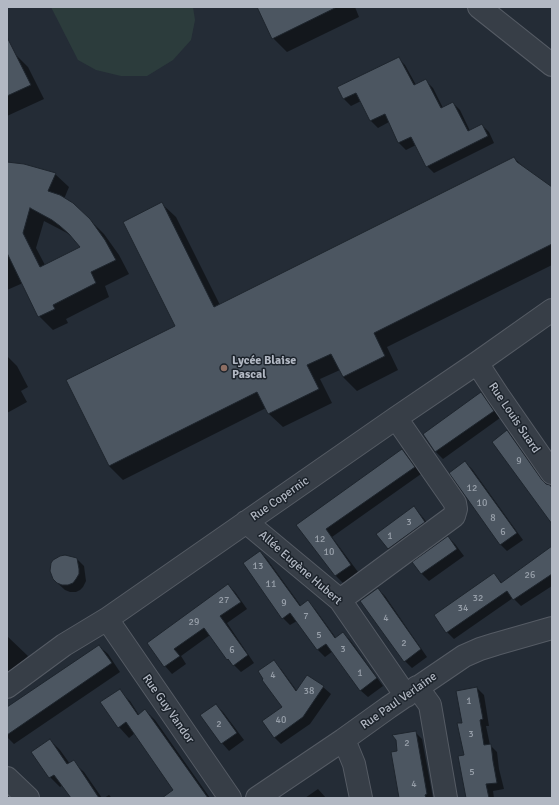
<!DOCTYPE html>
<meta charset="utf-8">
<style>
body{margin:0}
#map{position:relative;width:559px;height:805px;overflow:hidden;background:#242c36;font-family:Signika,sans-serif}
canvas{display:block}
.frame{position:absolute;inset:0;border:8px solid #b2b8c3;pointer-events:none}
</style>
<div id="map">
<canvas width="559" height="805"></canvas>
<div class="frame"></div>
</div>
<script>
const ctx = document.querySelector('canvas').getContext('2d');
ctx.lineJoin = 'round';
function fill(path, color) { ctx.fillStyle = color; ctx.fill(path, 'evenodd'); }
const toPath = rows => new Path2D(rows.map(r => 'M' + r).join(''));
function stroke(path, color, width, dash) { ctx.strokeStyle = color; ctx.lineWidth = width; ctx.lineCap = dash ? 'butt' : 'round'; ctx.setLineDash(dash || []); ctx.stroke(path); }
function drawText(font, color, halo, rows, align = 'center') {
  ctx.font = font + ' Signika,sans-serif'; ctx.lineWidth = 3; ctx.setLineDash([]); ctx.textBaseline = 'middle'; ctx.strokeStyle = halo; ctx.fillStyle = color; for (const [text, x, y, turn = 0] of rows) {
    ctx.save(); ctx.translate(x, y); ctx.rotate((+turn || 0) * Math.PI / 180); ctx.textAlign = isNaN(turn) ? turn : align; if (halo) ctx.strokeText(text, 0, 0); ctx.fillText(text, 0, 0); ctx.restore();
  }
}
const green = toPath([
 [51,7,193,7,195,20,191,40,173,60,147,76,121,76,96,70,78,60]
]);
const shadow = toPath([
 [258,7,355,7,359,17,287,52,273,38],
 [14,53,28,67,44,99,7,116,7,56],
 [398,58,405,65,416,85,426,81,433,88,443,108,453,103,460,110,470,131,482,125,489,132,494,143,434,173,427,166,416,145,406,150,399,143,389,122,378,128,371,121,361,101,351,106,344,99],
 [514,158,526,169,552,188,552,265,387,347,398,370,357,391,343,377,340,370,320,379,332,403,283,427,269,414,266,408,123,480,109,466,176,326,162,204,176,217,220,305],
 [7,164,55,174,69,187,64,199,89,219,104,234,119,255,129,274,105,286,109,297,66,319,68,323,53,330,39,316,23,283,7,290],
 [44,221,67,233,75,239,82,247,45,265,36,248],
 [7,356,17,366,28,387,21,391,27,402,7,413],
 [481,394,488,401,500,418,443,459,436,452],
 [507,432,514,439,546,485,552,488,552,522],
 [402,450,409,457,421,474,332,537,358,572,343,583,336,576,298,525],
 [465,462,472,469,523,540,507,551,500,544],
 [414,507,421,515,432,529,396,556,388,549,378,534],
 [448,537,455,544,464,556,429,581,422,574,414,563],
 [260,552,267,559,301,606,307,602,315,609,336,638,343,633,350,640,383,686,368,697,360,690,333,651,325,657,318,650,297,621,290,625,283,618],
 [77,559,84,566,86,581,83,587,80,590,76,592,70,592,65,590,53,579],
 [552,559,552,586,521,606,513,598,454,639,447,632,494,574,502,583],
 [228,585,235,592,247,609,227,623,254,663,241,672,228,659,210,635,181,656,186,664,172,674,165,666,148,643],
 [378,589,385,596,427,657,412,668,405,661,362,601],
 [7,636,28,656,8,678,7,677],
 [99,646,108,654,120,672,14,744,7,737,7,708],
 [274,662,281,669,297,691,323,687,331,694,310,724,281,744,274,737,283,707],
 [477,688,484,695,489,726,486,726,490,745,497,752,499,769,504,789,493,791,494,798,467,798,463,724],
 [119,691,130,701,139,715,145,710,155,720,210,798,164,798,174,791,135,733,129,738,119,727],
 [216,705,223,712,244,740,229,751,222,743],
 [415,732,422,739,433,798,400,798,399,752],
 [50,740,60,750,70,764,73,762,84,772,102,798,72,798,63,785,60,787,50,777],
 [318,789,326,798,305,798],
 [109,795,112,798,104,798]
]);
const building = toPath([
 [257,7,337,7,272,39,257,7],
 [7,37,31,85,7,96,7,37],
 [399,57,414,85,426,79,441,108,453,102,468,131,482,124,488,136,426,167,411,137,398,143,385,114,370,121,356,93,343,99,337,87,399,57],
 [514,157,517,162,552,187,552,244,374,333,385,356,343,377,331,354,307,365,319,389,268,414,257,392,109,466,66,380,175,326,123,222,162,202,214,307,514,157],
 [7,162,24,164,56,173,48,191,60,195,73,203,90,219,105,240,116,260,91,272,96,283,53,305,55,309,38,317,7,253,7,162],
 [30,208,52,220,60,226,69,234,80,247,40,267,23,233,30,208],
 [481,392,494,411,435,452,423,434,481,392],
 [507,430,542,480,546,484,550,485,552,488,552,524,492,442,507,430],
 [402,449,415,467,326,529,351,565,335,576,296,525,402,449],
 [465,461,517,533,500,545,449,473,465,461],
 [414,506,425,522,388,549,376,534,414,506],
 [448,536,457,549,421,574,412,562,448,536],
 [552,546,552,574,513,600,507,591,446,633,434,615,494,573,501,583,552,546],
 [260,551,300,606,308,600,335,638,343,632,377,678,360,691,326,644,317,650,290,613,282,619,243,563,260,551],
 [65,555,77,558,79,569,79,574,76,579,73,583,68,585,62,585,57,583,53,579,50,571,51,563,53,560,60,556,65,555],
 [228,584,241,602,220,616,248,655,233,666,228,659,227,660,204,628,174,649,180,656,164,667,147,643,228,584],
 [378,588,421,649,404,662,360,601,378,588],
 [99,645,112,663,7,735,7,707,99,645],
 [274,660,296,691,307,675,324,686,303,717,274,738,262,721,282,707,262,680,263,679,258,671,274,660],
 [477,687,483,719,480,720,484,745,491,744,493,761,497,783,486,784,489,798,466,798,458,756,464,755,457,723,462,723,456,691,477,687],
 [120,689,138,715,145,709,208,798,162,798,173,790,126,722,118,728,100,702,120,689],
 [216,704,237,733,221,744,200,715,216,704],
 [416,731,427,794,425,795,426,798,399,798,391,752,397,751,396,740,392,735,416,731],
 [50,739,67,764,74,760,99,798,71,798,54,775,49,778,31,752,50,739]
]);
const minor = toPath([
 [479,7,552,65],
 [477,363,498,395,552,473],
 [246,522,340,600,406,696],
 [340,600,454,516,456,509,455,503,396,418],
 [107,619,230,798],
 [7,687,64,645,107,619,396,418,477,363,552,310],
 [417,687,430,705,446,798],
 [343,740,347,747,354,764,361,798],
 [7,778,28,798],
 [257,798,343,740,389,707,464,656,480,649,496,644,552,628]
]);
const markers = [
 [224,368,4,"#8d6e63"]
];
const numberNames = [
 ["9",519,461],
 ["12",472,488],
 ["10",482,503],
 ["8",493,518],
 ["3",409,522],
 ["6",503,532],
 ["1",390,536],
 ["12",320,539],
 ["10",329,552],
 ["13",258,566],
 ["26",530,575],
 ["11",271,584],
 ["32",478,598],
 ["27",224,600],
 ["9",284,603],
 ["34",463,608],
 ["7",306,616],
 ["4",386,618],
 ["29",194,622],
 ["5",319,635],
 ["2",404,643],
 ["3",343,649],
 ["6",232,650],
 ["1",360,673],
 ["4",273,675],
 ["38",309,691],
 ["1",469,701],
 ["40",281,720],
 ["2",219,724],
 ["3",471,734],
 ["2",407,743],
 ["5",472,772],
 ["4",414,784]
];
const poiNames = [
 ["Lycée Blaise",232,361],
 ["Pascal",232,375]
];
const streetNames = [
 ["Rue Louis Suard",514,418,56],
 ["Rue Copernic",280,499,-35],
 ["Allée Eugène Hubert",300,568,41],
 ["Rue Paul Verlaine",399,701,-35],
 ["Rue Guy Vandor",168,709,55]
];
fill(green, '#2c3c3c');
fill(shadow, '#0007');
fill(building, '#4c5661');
stroke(building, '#1e252d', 1);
stroke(minor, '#555b64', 24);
stroke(minor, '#373e47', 22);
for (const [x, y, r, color] of markers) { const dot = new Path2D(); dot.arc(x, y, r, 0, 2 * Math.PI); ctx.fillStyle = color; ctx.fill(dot); stroke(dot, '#1c232b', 1.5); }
drawText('10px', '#98a0aa', null, numberNames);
drawText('bold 12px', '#b2b8c3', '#1c232b', poiNames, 'left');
drawText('12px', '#b2b8c3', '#1c232b', streetNames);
</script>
